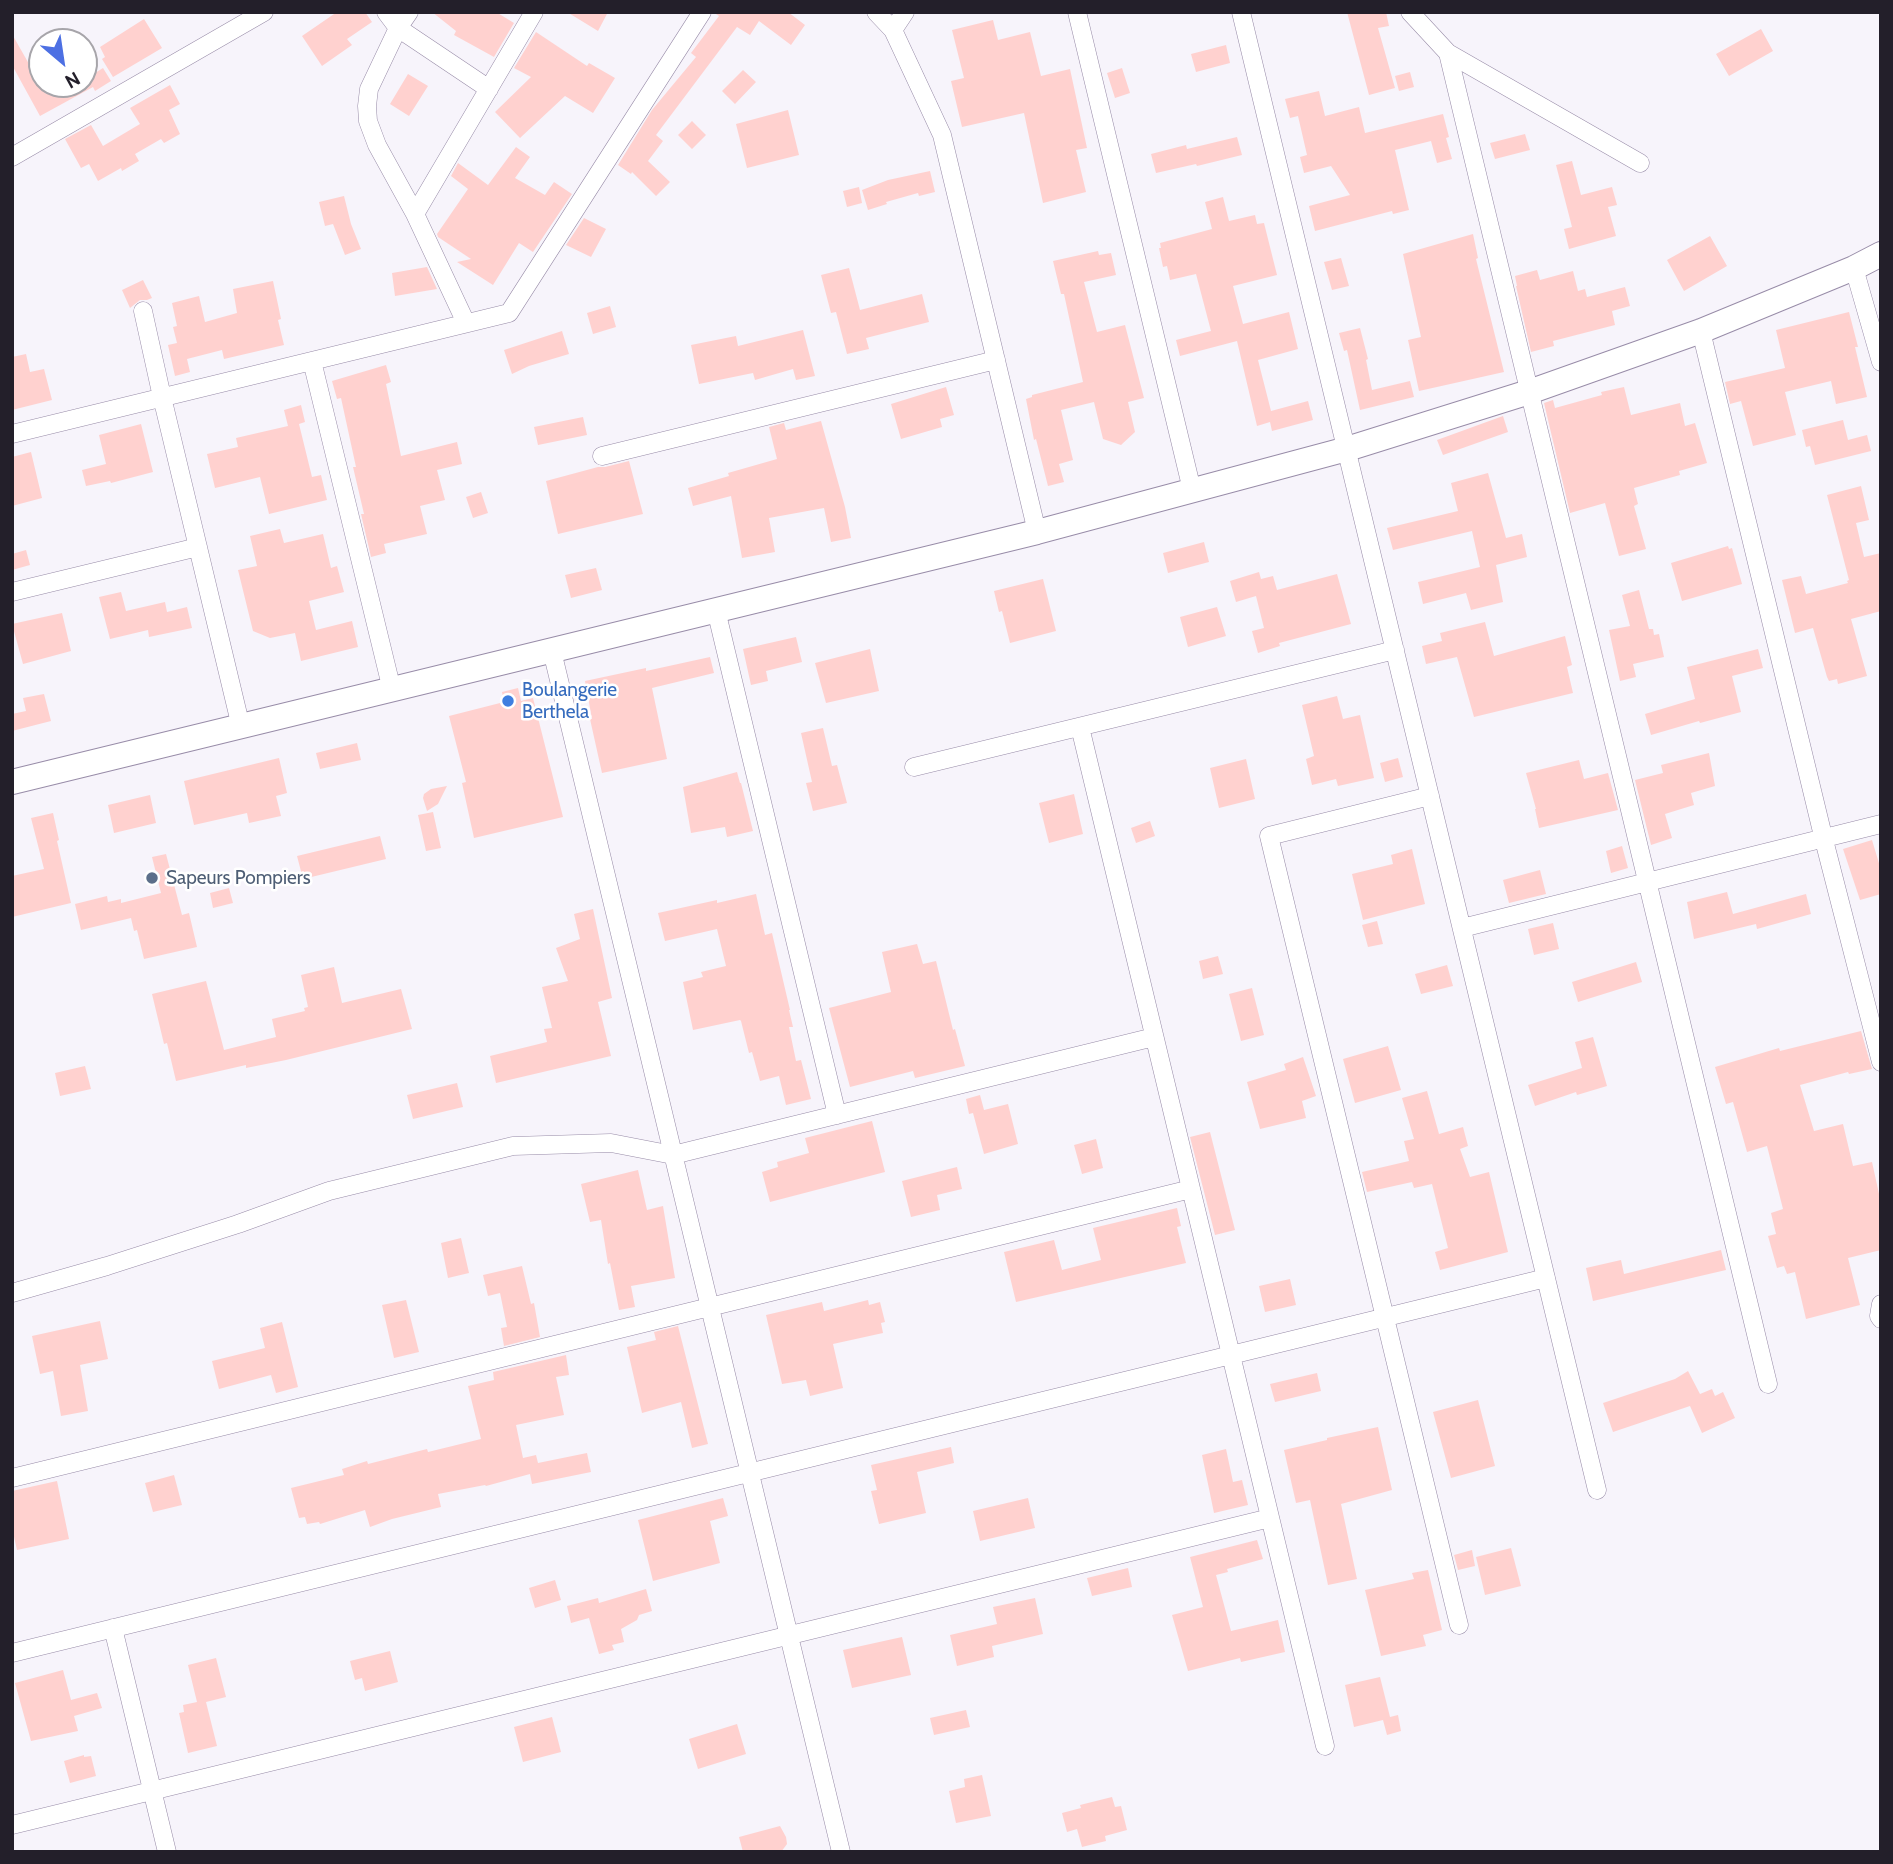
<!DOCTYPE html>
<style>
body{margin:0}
#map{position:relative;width:1893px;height:1864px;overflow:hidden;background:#f7f4fb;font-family:Cabin,sans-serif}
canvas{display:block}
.frame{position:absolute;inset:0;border:14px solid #231f2a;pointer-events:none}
.north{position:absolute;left:28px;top:28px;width:70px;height:70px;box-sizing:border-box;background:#fff;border:2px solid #a7a5aa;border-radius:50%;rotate:151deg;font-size:19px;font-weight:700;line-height:28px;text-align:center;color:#231f2a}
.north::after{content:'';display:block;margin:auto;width:24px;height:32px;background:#4d70e3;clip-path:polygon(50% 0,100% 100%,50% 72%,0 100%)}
</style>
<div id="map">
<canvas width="1893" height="1864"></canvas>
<div class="frame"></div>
<div class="north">N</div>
</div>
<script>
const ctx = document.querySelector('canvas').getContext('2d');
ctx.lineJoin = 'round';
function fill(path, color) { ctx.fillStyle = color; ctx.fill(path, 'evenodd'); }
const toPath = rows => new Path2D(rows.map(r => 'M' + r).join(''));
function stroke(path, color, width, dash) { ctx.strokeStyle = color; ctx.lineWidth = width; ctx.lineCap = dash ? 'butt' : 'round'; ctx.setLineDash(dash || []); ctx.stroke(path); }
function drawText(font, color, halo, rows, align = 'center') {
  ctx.font = font + ' Cabin,sans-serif'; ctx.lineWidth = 5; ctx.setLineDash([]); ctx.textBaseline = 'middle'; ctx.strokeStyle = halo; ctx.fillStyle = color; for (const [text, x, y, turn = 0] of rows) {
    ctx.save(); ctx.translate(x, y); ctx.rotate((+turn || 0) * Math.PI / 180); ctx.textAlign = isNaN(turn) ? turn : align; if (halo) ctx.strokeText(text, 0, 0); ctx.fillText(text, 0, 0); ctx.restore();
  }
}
const building = toPath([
 [337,12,365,12,372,22,347,39,352,45,322,66,302,36],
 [432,12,496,12,514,23,494,57,454,35,456,31],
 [567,12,608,12,598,31],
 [713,12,788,12,805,25,791,45,759,21,750,35,737,27,656,135,663,141,648,161,670,182,656,196,632,172,631,174,618,165,652,110,696,57,691,53,719,16],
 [1347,12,1386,12,1389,26,1378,28,1395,88,1369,95],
 [144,19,162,48,113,77,102,59,105,57,100,47],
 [993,20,998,40,1030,32,1041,76,1070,69,1087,148,1076,150,1086,192,1043,203,1024,113,962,127,951,81,964,78,952,30],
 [1761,29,1773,51,1729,76,1716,54],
 [536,32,587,66,589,63,615,78,593,113,565,96,520,138,495,112,531,77,514,68],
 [12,34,46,94,63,84,91,84,87,78,103,68,111,81,95,91,93,87,40,116,12,65],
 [1226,45,1230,63,1196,72,1191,54],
 [1122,68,1130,93,1115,98,1107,73],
 [743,70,756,82,735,104,722,91],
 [1410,72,1414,87,1399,91,1395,76],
 [408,74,428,86,409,116,390,104],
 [170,85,180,104,169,110,180,134,164,143,161,139,135,154,139,161,122,171,121,168,98,181,89,164,81,168,65,139,91,125,103,146,140,124,130,108],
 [1319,91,1325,116,1359,107,1365,133,1443,114,1449,137,1446,138,1452,159,1437,163,1431,141,1395,150,1409,210,1393,214,1392,211,1315,231,1309,206,1350,195,1331,166,1304,173,1300,157,1307,155,1298,116,1290,118,1285,99],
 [788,110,799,155,747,168,736,124],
 [692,121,706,135,692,149,678,135],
 [1525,134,1530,150,1495,159,1490,143],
 [1237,137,1242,155,1197,166,1196,164,1156,173,1151,154,1186,145,1187,149],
 [516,147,530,157,515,178,545,195,554,182,572,194,533,252,519,243,493,285,457,262,471,259,438,237,437,234,468,189,451,176,458,163,488,185],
 [1572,161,1581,195,1612,187,1617,205,1608,207,1616,236,1569,249,1564,229,1572,227,1556,165],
 [930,171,935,192,919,196,918,193,886,202,887,204,868,210,862,190,888,180],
 [859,187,862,203,847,207,843,191],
 [344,196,351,224,361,249,345,255,333,224,325,226,319,202],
 [1223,197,1229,221,1255,215,1257,224,1264,223,1277,275,1233,286,1243,324,1289,312,1298,349,1258,360,1271,411,1308,401,1313,420,1272,431,1270,422,1257,426,1237,341,1180,356,1176,340,1211,331,1196,274,1170,280,1167,266,1163,267,1159,248,1161,248,1160,243,1212,229,1205,202],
 [584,218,606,229,591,257,566,245],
 [1473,234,1478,258,1476,259,1504,372,1419,391,1408,340,1421,337,1403,254],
 [1710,236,1727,266,1684,291,1667,260],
 [1098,251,1099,255,1111,253,1116,275,1084,282,1097,332,1125,325,1144,398,1128,402,1135,432,1121,445,1103,439,1094,402,1061,410,1073,460,1059,464,1064,482,1048,486,1036,439,1034,440,1026,399,1032,397,1032,395,1083,382,1064,294,1061,294,1053,261],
 [1341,258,1349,286,1332,290,1324,262],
 [427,267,437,289,395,296,392,273],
 [849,268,860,310,922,294,929,322,866,338,869,349,847,354,836,312,831,313,821,275],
 [1537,270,1540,280,1573,271,1578,291,1585,289,1587,297,1625,287,1630,306,1612,311,1615,325,1553,341,1554,346,1531,352,1516,286,1517,286,1515,276],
 [143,280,152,298,147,300,140,300,130,308,122,290],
 [273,281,281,319,278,320,284,345,224,359,222,350,187,359,190,372,175,376,168,345,177,343,173,327,177,326,172,303,199,296,205,322,237,313,233,289],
 [610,306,616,327,593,334,587,313],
 [1849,312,1858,347,1855,347,1867,397,1836,404,1831,381,1785,392,1796,435,1753,446,1741,401,1730,404,1725,382,1785,368,1776,330],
 [1360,328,1368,359,1366,360,1372,390,1410,381,1414,397,1360,410,1347,350,1344,351,1339,333],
 [803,330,815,376,796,380,793,369,755,380,753,373,699,384,691,345,736,336,738,346],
 [562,331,569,354,529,366,512,374,504,350],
 [26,354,30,372,44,369,52,400,12,410,12,357],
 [386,365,391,382,386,384,401,456,457,442,462,464,437,470,445,500,420,506,427,534,384,544,386,553,371,557,361,514,364,514,353,467,356,467,341,398,337,399,332,381],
 [946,387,954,415,940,419,942,427,901,439,891,404],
 [1624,387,1631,415,1680,403,1685,426,1695,423,1707,463,1679,471,1680,475,1634,488,1638,504,1634,506,1646,549,1619,556,1605,503,1570,513,1544,403,1553,400,1555,408,1602,395,1601,392],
 [301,405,305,422,299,424,312,477,321,475,327,500,269,514,260,477,215,488,207,454,238,447,236,438,288,426,284,410],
 [1503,416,1508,432,1443,455,1437,440],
 [583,417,587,435,538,445,534,427],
 [1843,420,1848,440,1867,435,1871,451,1815,465,1810,446,1806,447,1802,430],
 [821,421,845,507,851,538,831,542,824,508,769,518,775,552,742,558,731,496,693,506,688,488,729,476,728,473,777,459,769,427,784,423,786,430],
 [141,424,153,472,111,483,110,481,86,486,82,470,106,464,99,435],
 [31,452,42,498,12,506,12,457],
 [629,461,643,514,558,534,546,481,598,467,605,467],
 [1488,473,1506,538,1522,534,1527,557,1496,565,1503,602,1471,610,1466,593,1423,604,1418,582,1480,567,1472,531,1393,550,1387,528,1458,511,1451,483],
 [1861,486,1869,520,1856,523,1864,557,1881,553,1881,611,1851,619,1867,676,1838,684,1837,679,1829,681,1827,677,1813,628,1795,633,1782,580,1801,576,1806,594,1848,583,1847,581,1849,580,1827,495],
 [481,492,488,513,473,518,466,497],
 [280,529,284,543,323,534,331,568,337,566,344,592,309,601,316,630,352,621,358,647,301,661,295,633,270,638,253,631,238,570,257,566,250,536],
 [1204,542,1209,562,1168,573,1163,553],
 [1728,546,1729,549,1732,548,1742,584,1682,601,1671,563],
 [26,550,30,565,12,570,12,554],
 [596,568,602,590,571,598,565,575],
 [1259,572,1261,579,1273,576,1277,590,1337,574,1351,624,1279,643,1280,646,1258,653,1252,631,1264,628,1256,596,1236,602,1230,581],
 [1043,579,1056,631,1010,643,1002,611,999,612,994,591],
 [1639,590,1649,629,1653,629,1654,635,1659,634,1664,657,1633,664,1636,677,1620,681,1609,630,1630,626,1622,595],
 [121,592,126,611,165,602,167,612,187,607,192,628,149,637,148,630,110,639,99,597],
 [1217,607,1226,636,1188,647,1180,617],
 [62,613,71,651,23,664,12,624],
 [1485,622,1494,656,1565,636,1572,665,1567,667,1573,693,1474,717,1457,657,1426,664,1422,646,1442,641,1440,633],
 [796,637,802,662,766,671,768,681,751,685,743,649],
 [870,649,879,691,826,703,815,663],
 [1758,649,1763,668,1732,676,1741,712,1700,723,1699,721,1651,735,1645,714,1695,699,1687,667],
 [710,657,714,673,652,688,667,759,602,773,590,719,592,719,585,681,646,668,646,671],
 [518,688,521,701,533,698,563,817,474,838,462,783,466,782,449,716,504,702,502,692],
 [44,694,51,721,12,731,12,714,26,711,23,698],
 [1337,696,1343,719,1360,715,1374,778,1338,786,1336,779,1312,785,1306,759,1314,756,1302,705],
 [823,728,832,766,837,765,847,803,813,811,806,783,812,782,801,733],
 [357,743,361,760,320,769,316,753],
 [1709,753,1715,786,1691,793,1694,805,1665,814,1672,838,1651,845,1635,780,1663,773,1661,765],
 [279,758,287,793,276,796,281,816,249,823,247,813,194,825,184,781],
 [1398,758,1403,777,1385,782,1380,763],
 [1246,759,1255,799,1219,808,1210,768],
 [1579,760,1584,779,1608,773,1618,810,1539,828,1535,809,1536,809,1526,773],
 [737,772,740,783,741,783,753,831,727,837,725,827,691,833,683,787],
 [447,786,438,804,427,811,423,798,424,794,431,789],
 [1074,794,1083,834,1049,843,1039,803],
 [150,795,156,823,114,833,108,805],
 [433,812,441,848,426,851,418,815],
 [53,813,59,840,57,841,71,903,12,917,12,876,44,869,31,818],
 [1150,821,1155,836,1136,843,1131,828],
 [380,836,386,859,303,879,297,856],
 [1872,840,1881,870,1881,894,1860,900,1843,849],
 [1622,846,1628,868,1611,873,1606,851],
 [1412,849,1425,904,1363,920,1352,874,1393,864,1391,855],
 [166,854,182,915,189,913,197,947,144,959,137,930,134,931,131,918,81,930,75,904,107,896,108,902,121,899,121,903,161,893,152,857],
 [1540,870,1546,894,1509,903,1503,880],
 [229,888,233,903,213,908,210,893],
 [1727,892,1733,914,1806,894,1811,914,1757,929,1756,924,1694,939,1687,902],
 [756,894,765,935,772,933,790,1010,789,1010,793,1027,789,1027,796,1061,801,1060,811,1099,786,1105,779,1076,760,1081,752,1052,749,1053,741,1021,740,1020,693,1030,683,982,703,977,701,972,726,966,717,929,665,941,658,913,717,900,717,903],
 [593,909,612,998,598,1002,611,1056,496,1083,490,1056,547,1042,544,1029,552,1028,542,987,568,981,556,948,580,939,574,914],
 [1377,921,1383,944,1368,947,1362,925],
 [1553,923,1559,949,1534,955,1528,929],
 [917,944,923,964,936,961,953,1030,955,1029,965,1066,915,1078,913,1071,850,1087,829,1008,891,992,882,952],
 [1218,956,1223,974,1203,979,1199,961],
 [1636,962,1642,982,1578,1002,1572,982],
 [1447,965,1453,986,1421,994,1415,974],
 [334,967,342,1003,401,989,412,1029,286,1060,246,1068,246,1065,176,1081,167,1043,164,1044,152,994,206,981,224,1050,276,1037,272,1019,305,1011,304,1008,308,1007,301,975],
 [1252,988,1264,1035,1241,1041,1229,994],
 [1861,1031,1872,1069,1849,1074,1848,1072,1800,1085,1814,1131,1843,1124,1853,1166,1872,1162,1881,1203,1881,1250,1848,1258,1860,1305,1806,1319,1795,1272,1787,1274,1784,1266,1777,1268,1768,1236,1776,1234,1771,1213,1783,1209,1767,1146,1747,1152,1733,1102,1726,1104,1715,1067,1779,1048,1780,1051],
 [1593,1037,1607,1086,1577,1095,1576,1092,1535,1106,1528,1085,1582,1068,1575,1042],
 [1388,1046,1401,1090,1355,1103,1343,1059],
 [1303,1057,1316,1096,1302,1101,1306,1118,1260,1129,1247,1082,1286,1070,1284,1064],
 [85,1066,91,1089,60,1096,55,1073],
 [457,1083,463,1107,413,1119,407,1095],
 [1427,1091,1439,1134,1463,1127,1468,1146,1460,1149,1470,1177,1489,1172,1508,1252,1440,1270,1435,1252,1448,1248,1432,1184,1414,1188,1412,1182,1367,1192,1362,1172,1409,1161,1404,1141,1414,1139,1402,1098],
 [980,1095,984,1110,1008,1104,1018,1144,984,1154,973,1113,969,1114,966,1099],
 [872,1121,885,1172,770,1202,762,1172,778,1167,777,1162,809,1153,805,1138],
 [1210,1132,1235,1230,1215,1235,1190,1137],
 [1096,1139,1103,1168,1082,1174,1074,1145],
 [957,1167,962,1189,937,1195,940,1210,911,1217,902,1181],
 [638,1170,647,1210,663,1206,675,1278,631,1286,635,1307,619,1310,610,1263,608,1264,601,1220,590,1222,581,1184],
 [1177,1208,1181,1226,1177,1227,1186,1263,1016,1302,1004,1252,1054,1240,1062,1270,1101,1260,1093,1228],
 [461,1238,469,1273,448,1278,441,1243],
 [1721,1250,1726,1270,1593,1301,1586,1268,1621,1260,1624,1274],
 [522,1266,531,1304,534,1303,540,1337,504,1346,501,1328,507,1327,500,1293,488,1296,483,1275],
 [1290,1279,1296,1305,1265,1312,1259,1286],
 [406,1300,419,1352,394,1358,382,1305],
 [868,1300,869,1305,880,1302,885,1322,881,1323,883,1333,833,1344,843,1388,810,1396,806,1380,782,1384,766,1315,822,1302,824,1311],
 [100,1321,108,1359,80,1365,88,1411,61,1416,53,1371,40,1374,32,1336],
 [282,1322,298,1387,276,1393,271,1375,219,1389,212,1361,265,1348,260,1328],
 [678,1326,708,1444,692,1448,681,1402,642,1413,627,1347,656,1340,654,1332],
 [566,1355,569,1375,556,1377,564,1415,516,1425,523,1458,536,1455,538,1463,587,1453,591,1472,532,1484,530,1474,486,1486,485,1485,438,1494,441,1507,392,1519,370,1527,365,1510,320,1524,319,1522,307,1524,305,1517,299,1518,291,1488,344,1475,342,1469,367,1461,368,1464,427,1449,428,1452,481,1439,468,1386,494,1380,493,1372],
 [1688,1371,1700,1394,1712,1389,1715,1396,1723,1392,1735,1418,1702,1433,1690,1406,1613,1432,1603,1403,1675,1379],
 [1317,1373,1321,1391,1275,1402,1270,1384],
 [1478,1400,1495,1466,1451,1478,1433,1412],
 [1378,1427,1392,1490,1341,1504,1357,1579,1328,1585,1310,1500,1296,1503,1284,1450,1327,1440,1327,1438],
 [951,1447,954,1463,917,1472,926,1513,879,1524,871,1491,877,1490,871,1465],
 [1226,1449,1233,1482,1242,1480,1248,1505,1214,1513,1202,1455],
 [174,1475,182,1505,153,1512,145,1483],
 [57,1481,69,1539,17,1550,12,1528,12,1491],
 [723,1498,728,1516,710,1521,720,1563,653,1581,638,1520],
 [1028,1498,1035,1528,980,1541,973,1511],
 [1257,1540,1263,1559,1227,1569,1228,1572,1216,1575,1231,1631,1278,1620,1285,1652,1241,1662,1240,1658,1188,1671,1172,1615,1203,1607,1190,1557],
 [1511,1548,1521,1586,1485,1595,1476,1557],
 [1472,1550,1475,1566,1458,1570,1454,1555],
 [1128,1568,1132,1587,1092,1596,1087,1578],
 [1428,1570,1442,1630,1423,1635,1426,1646,1381,1656,1365,1590,1414,1579,1412,1573],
 [555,1580,561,1600,535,1608,529,1588],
 [646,1589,652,1611,639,1615,637,1620,621,1629,624,1642,612,1645,614,1650,599,1654,589,1618,571,1623,567,1606,598,1598,599,1603],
 [1035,1598,1043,1634,992,1646,994,1657,957,1666,950,1635,997,1624,993,1607],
 [902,1637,911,1675,852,1688,843,1650],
 [390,1651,398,1682,365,1691,362,1678,355,1680,350,1661],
 [216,1658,226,1697,206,1702,217,1746,188,1753,179,1713,184,1712,183,1705,197,1702,188,1665],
 [63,1670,71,1700,97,1693,102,1708,74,1716,78,1731,31,1741,15,1683],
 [1380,1677,1390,1717,1398,1715,1401,1731,1387,1735,1383,1720,1354,1727,1345,1685],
 [966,1710,970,1727,934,1735,930,1718],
 [552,1717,561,1752,523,1762,514,1727],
 [737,1724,746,1754,698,1769,689,1739],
 [84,1755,84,1757,91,1756,96,1776,70,1783,64,1761],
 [982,1775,991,1816,956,1823,949,1791,965,1787,964,1779],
 [1112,1797,1115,1807,1121,1806,1127,1830,1105,1836,1106,1841,1082,1847,1077,1829,1067,1832,1062,1813,1081,1808,1080,1805],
 [780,1826,786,1837,787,1844,781,1852,743,1852,739,1837]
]);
const minor = toPath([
 [386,12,398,28,489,89],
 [409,12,398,28,369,89,367,106,368,121,377,145,415,214,466,323],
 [876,12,893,30,942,135,1037,532],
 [1077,12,1192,490],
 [1241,12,1597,1490],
 [1410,12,1448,53,1640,163],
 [893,30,905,12],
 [1448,53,1768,1384],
 [12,157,264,12],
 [415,214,534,12],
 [1854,268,1881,362],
 [143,311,162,397,241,727],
 [1701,331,1824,840,1881,1062],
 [312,361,392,690],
 [12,434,509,313,702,12],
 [602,456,996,360],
 [12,592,198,547],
 [716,610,837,1115],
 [552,651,841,1852],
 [1080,727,1325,1746],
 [914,767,1395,650],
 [1430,796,1269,836,1459,1625],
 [1462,928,1881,824],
 [12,1293,107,1266,238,1224,329,1191,513,1146,611,1143,673,1155,1154,1037],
 [1881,1304,1879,1316,1881,1319],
 [12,1478,1191,1189],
 [113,1628,167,1852],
 [12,1653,1546,1278],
 [12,1825,1270,1518]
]);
const secondary = toPath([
 [12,782,1037,532,1347,449,1529,392,1701,331,1854,268,1881,254]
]);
const markers = [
 [508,701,7,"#3f7fe0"],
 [152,878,7,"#5c6f8a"]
];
const shopNames = [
 ["Boulangerie",522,690],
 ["Berthela",522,712]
];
const serviceNames = [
 ["Sapeurs Pompiers",166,878]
];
fill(building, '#ffd1cf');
stroke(minor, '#988ca8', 19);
stroke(secondary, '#988ca8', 26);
stroke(minor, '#fff', 18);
stroke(secondary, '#fff', 24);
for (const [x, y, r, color] of markers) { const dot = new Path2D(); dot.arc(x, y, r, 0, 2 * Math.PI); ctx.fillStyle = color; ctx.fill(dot); stroke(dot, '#fff', 2.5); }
drawText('19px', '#366cbe', '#fff', shopNames, 'left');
drawText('19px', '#4e5e75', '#fff', serviceNames, 'left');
</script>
